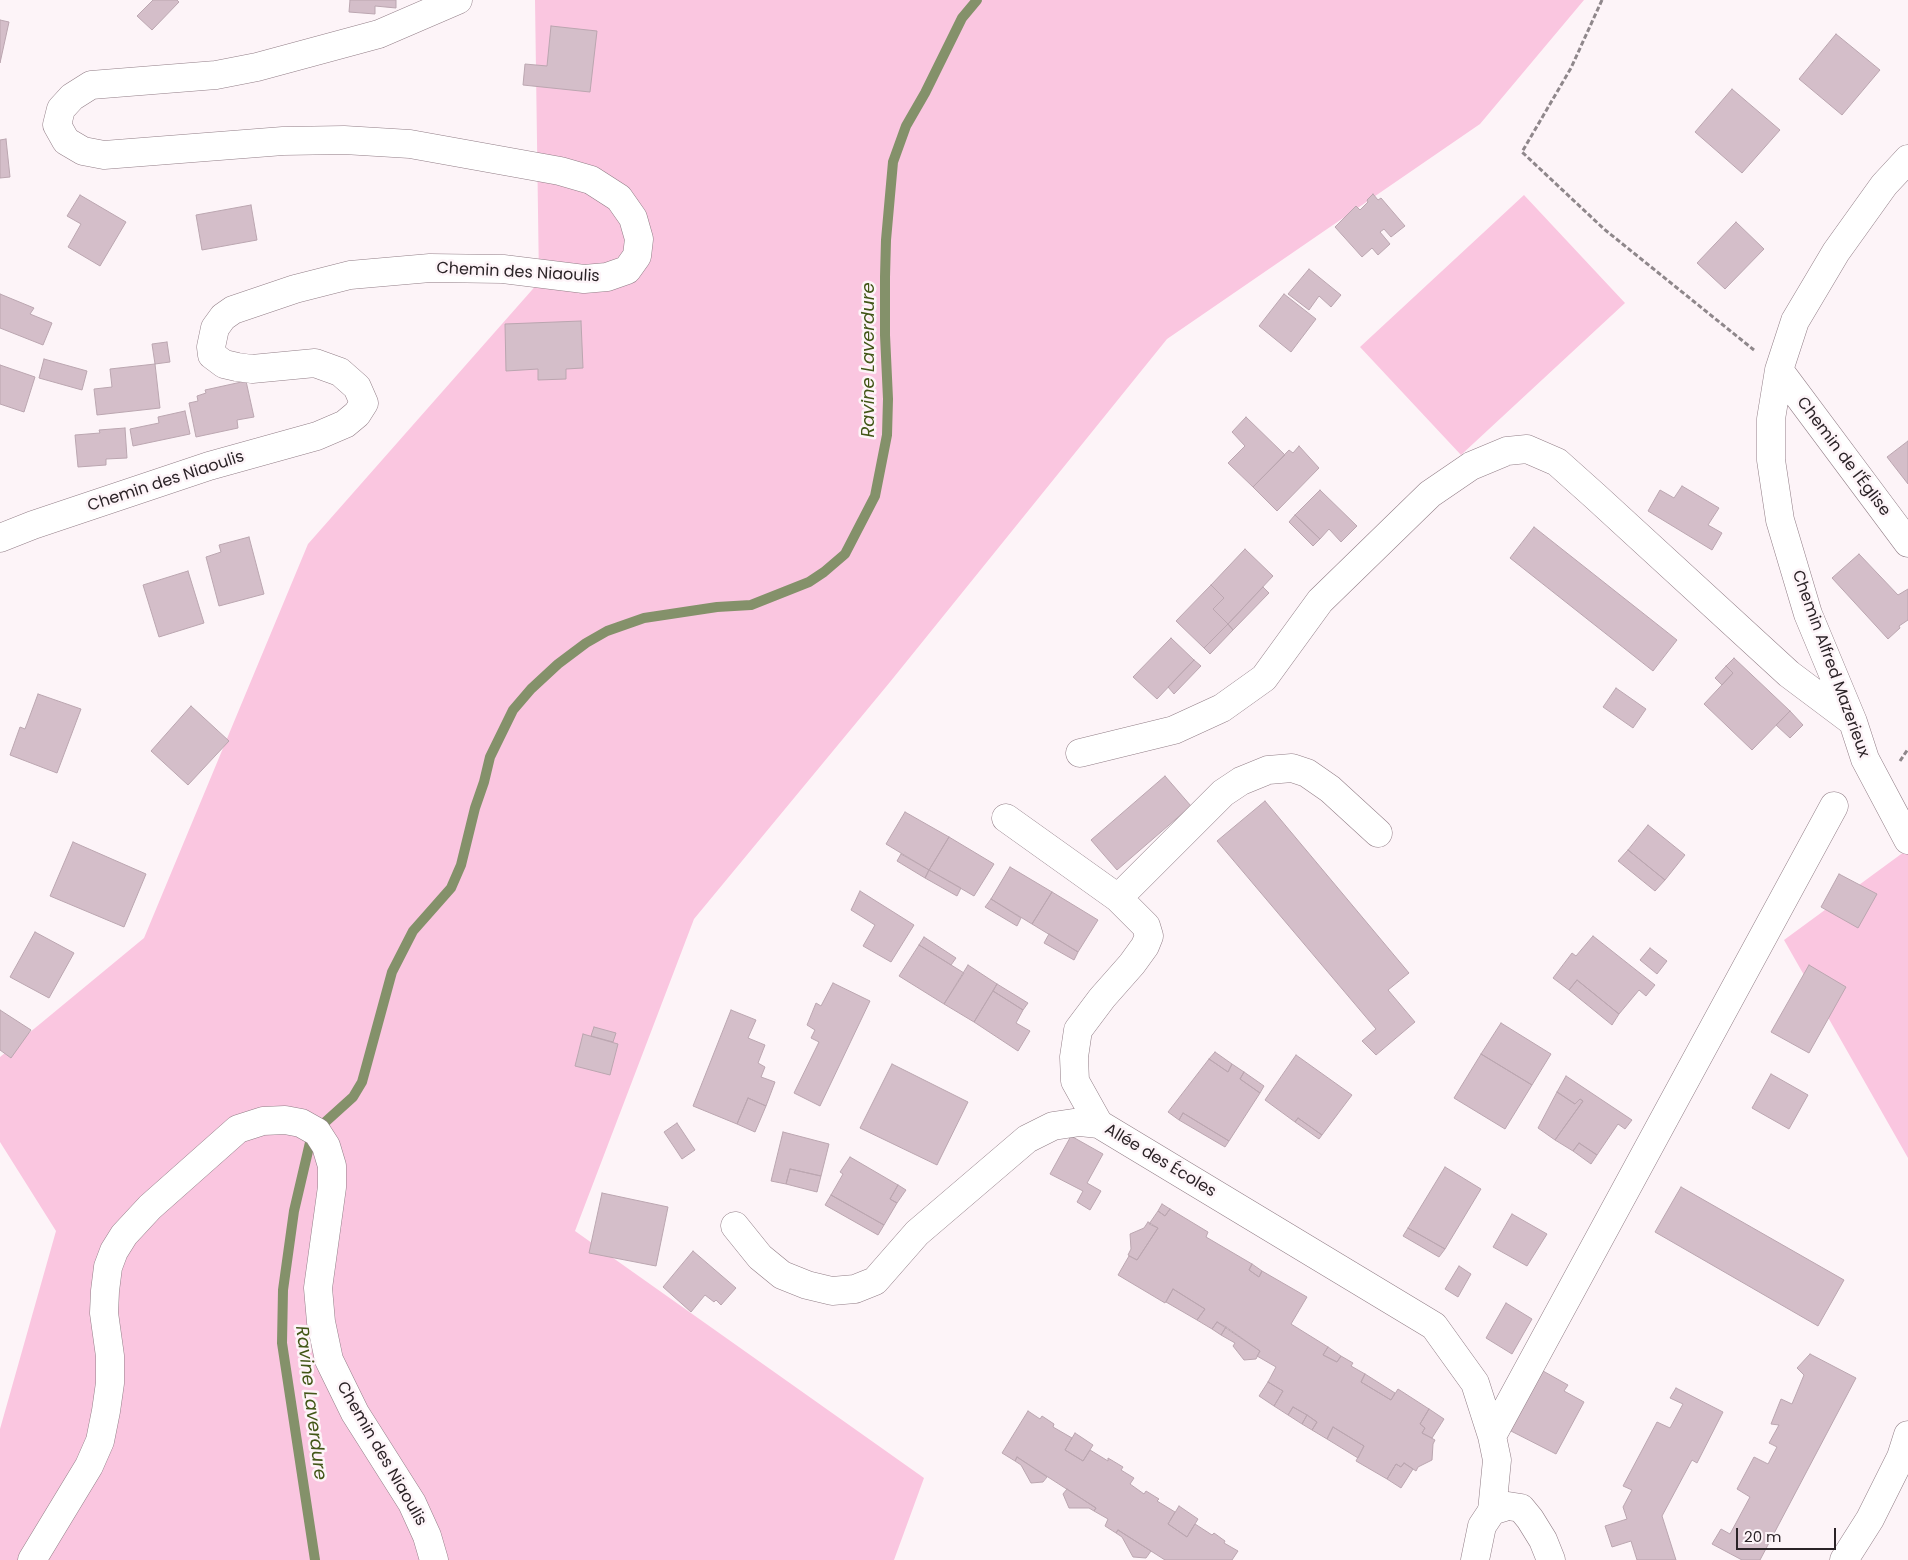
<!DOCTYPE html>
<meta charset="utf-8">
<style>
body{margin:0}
#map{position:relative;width:1908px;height:1560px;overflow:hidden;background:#fdf4f8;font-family:Poppins,sans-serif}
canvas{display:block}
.scale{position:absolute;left:1736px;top:1528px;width:100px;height:22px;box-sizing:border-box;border:2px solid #2b2327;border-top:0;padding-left:6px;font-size:15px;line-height:18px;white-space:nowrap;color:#2b2327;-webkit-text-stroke:4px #fdf4f8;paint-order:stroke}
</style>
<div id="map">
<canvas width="1908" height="1560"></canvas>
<div class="scale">20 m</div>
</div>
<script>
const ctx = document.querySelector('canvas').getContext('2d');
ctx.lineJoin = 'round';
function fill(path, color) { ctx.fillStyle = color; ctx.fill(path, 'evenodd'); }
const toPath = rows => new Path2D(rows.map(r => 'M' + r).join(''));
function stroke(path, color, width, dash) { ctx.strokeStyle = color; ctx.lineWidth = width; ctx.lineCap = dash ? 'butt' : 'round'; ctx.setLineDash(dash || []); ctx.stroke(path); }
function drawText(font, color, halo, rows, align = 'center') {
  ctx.font = font + ' Poppins,sans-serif'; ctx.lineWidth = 5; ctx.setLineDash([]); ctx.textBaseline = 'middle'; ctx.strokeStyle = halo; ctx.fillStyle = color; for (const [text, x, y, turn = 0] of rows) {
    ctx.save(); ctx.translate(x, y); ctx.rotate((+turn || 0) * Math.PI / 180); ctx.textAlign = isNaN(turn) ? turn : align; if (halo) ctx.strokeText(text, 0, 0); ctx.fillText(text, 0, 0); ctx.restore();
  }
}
const green = toPath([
 [535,0,1584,0,1480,124,1167,339,890,682,694,919,575,1231,924,1478,894,1560,0,1560,0,1429,56,1231,0,1142,0,1057,144,938,308,544,539,282],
 [1524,195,1625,303,1461,455,1360,347],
 [1908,849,1908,1158,1784,940]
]);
const stream = toPath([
 [315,1560,282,1343,283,1290,294,1211,312,1134,353,1097,362,1082,392,972,413,931,451,888,461,865,475,808,484,782,490,757,513,710,531,689,558,664,586,643,607,631,644,618,717,607,751,605,809,582,824,572,845,554,875,496,887,435,888,399,885,335,885,277,886,240,893,162,906,126,925,93,962,18,977,0]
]);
const building = toPath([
 [153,0,177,0,179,2,152,30,137,16,153,0],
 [350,0,396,0,396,8,375,6,375,14,349,12,350,0],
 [0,20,9,22,0,63,0,20],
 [551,26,597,31,590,92,523,85,525,64,547,66,551,26],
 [1836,34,1880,70,1842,115,1799,79,1836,34],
 [1732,89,1780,130,1742,173,1695,132,1732,89],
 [6,139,10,177,0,178,0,140,6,139],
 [1373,194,1378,200,1381,198,1405,226,1391,237,1384,229,1380,232,1390,244,1378,255,1372,248,1362,257,1335,227,1356,206,1360,210,1368,202,1367,200,1373,194],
 [80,195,126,222,100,266,68,247,81,224,67,216,80,195],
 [251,205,257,240,202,250,196,215,251,205],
 [1736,222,1764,249,1725,289,1697,263,1736,222],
 [1309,269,1341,295,1331,307,1319,296,1309,310,1288,294,1309,269],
 [0,294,34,308,30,314,52,323,43,345,0,328,0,294],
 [1284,294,1316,319,1291,352,1259,326,1284,294],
 [581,321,583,368,566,369,566,379,538,380,538,369,506,371,505,324,581,321],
 [167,342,170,362,155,364,152,344,167,342],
 [44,359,87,371,82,390,39,378,44,359],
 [155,364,160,408,97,415,94,389,112,387,110,369,155,364],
 [0,365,35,377,24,412,0,404,0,365],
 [246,381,254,417,237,420,238,428,196,437,189,403,198,401,197,396,206,393,205,390,246,381],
 [185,411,190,434,133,446,130,429,159,423,158,417,185,411],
 [1246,417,1285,455,1253,487,1228,463,1245,446,1232,432,1246,417],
 [125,428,127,458,106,459,106,465,78,467,75,435,100,433,99,430,125,428],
 [1908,441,1908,484,1887,457,1908,441],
 [1299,446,1319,468,1277,511,1253,487,1289,450,1293,453,1299,446],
 [1682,486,1719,508,1708,525,1722,533,1712,550,1648,511,1660,490,1674,498,1682,486],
 [1320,490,1357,526,1341,542,1329,529,1320,539,1295,515,1320,490],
 [1295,515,1320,539,1313,546,1289,522,1295,515],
 [1534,527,1677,640,1653,671,1510,558,1534,527],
 [249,537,264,594,219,606,206,557,221,552,219,545,249,537],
 [1245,549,1273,576,1228,624,1213,609,1224,598,1211,585,1245,549],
 [1859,554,1898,595,1908,589,1908,620,1899,626,1900,628,1888,639,1832,578,1859,554],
 [188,571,204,623,159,637,143,585,188,571],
 [1211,585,1224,598,1213,609,1228,624,1204,648,1176,621,1211,585],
 [1263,587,1269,593,1233,630,1228,624,1263,587],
 [1228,624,1233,630,1210,654,1204,648,1228,624],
 [1171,638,1194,660,1157,699,1133,677,1171,638],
 [1734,658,1790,711,1752,750,1704,704,1733,673,1726,666,1734,658],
 [1194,660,1201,666,1174,694,1168,687,1194,660],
 [1726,666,1733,673,1722,685,1715,678,1726,666],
 [1616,688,1646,709,1633,728,1603,707,1616,688],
 [38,694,81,709,57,773,10,755,20,727,25,729,38,694],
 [191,706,229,741,188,785,151,751,191,706],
 [1790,711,1803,725,1790,738,1776,725,1790,711],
 [1165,776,1191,806,1117,870,1091,840,1165,776],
 [1265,801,1409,973,1388,990,1415,1022,1376,1055,1362,1041,1376,1029,1217,841,1265,801],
 [905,812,949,837,929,870,886,844,905,812],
 [1648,825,1685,855,1665,880,1628,850,1648,825],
 [949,837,994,864,974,896,929,870,949,837],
 [73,842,146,874,124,927,50,896,73,842],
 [1628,850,1665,880,1655,891,1618,861,1628,850],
 [901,854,929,870,925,878,897,861,901,854],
 [1010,867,1052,892,1032,924,991,899,1010,867],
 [929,870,961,888,957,896,925,878,929,870],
 [1839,874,1877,894,1858,928,1821,907,1839,874],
 [860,891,914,925,891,962,863,946,875,925,851,910,860,891],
 [1052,892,1098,920,1078,952,1032,924,1052,892],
 [991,899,1021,918,1017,926,985,907,991,899],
 [35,932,74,953,49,998,10,977,35,932],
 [1049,934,1078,952,1074,960,1044,943,1049,934],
 [1593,936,1655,985,1646,996,1639,990,1619,1014,1577,980,1569,990,1553,978,1572,953,1576,956,1593,936],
 [924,937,956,958,951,965,919,945,924,937],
 [919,945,964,973,944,1004,899,976,919,945],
 [1650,948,1667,961,1657,974,1640,960,1650,948],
 [968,965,997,984,974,1022,944,1004,968,965],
 [1809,965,1846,987,1809,1053,1771,1032,1809,965],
 [1577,980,1619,1014,1612,1025,1569,990,1577,980],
 [833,983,870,1001,820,1106,794,1093,819,1042,811,1038,815,1030,807,1025,816,1003,821,1006,833,983],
 [997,984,1028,1003,1023,1010,993,991,997,984],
 [993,991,1023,1010,1016,1023,1030,1031,1018,1051,974,1022,993,991],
 [0,1010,31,1030,11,1058,0,1050,0,1010],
 [731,1010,756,1020,748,1038,765,1045,758,1063,765,1067,761,1077,775,1082,766,1106,748,1098,737,1124,693,1106,731,1010],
 [1501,1023,1551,1054,1532,1085,1481,1054,1501,1023],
 [594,1027,616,1033,613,1042,591,1036,594,1027],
 [583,1034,618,1044,610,1075,575,1066,583,1034],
 [1215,1052,1232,1064,1228,1072,1209,1059,1215,1052],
 [1481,1054,1532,1085,1505,1129,1454,1098,1481,1054],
 [1296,1055,1352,1095,1322,1135,1298,1118,1295,1122,1265,1100,1296,1055],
 [1209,1059,1228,1072,1232,1064,1244,1072,1240,1079,1260,1093,1229,1141,1183,1113,1179,1120,1168,1112,1209,1059],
 [892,1064,968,1102,937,1165,860,1128,892,1064],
 [1244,1072,1264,1086,1260,1093,1240,1079,1244,1072],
 [1771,1074,1808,1095,1789,1129,1752,1108,1771,1074],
 [1566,1076,1632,1120,1625,1129,1618,1124,1597,1155,1579,1143,1573,1151,1555,1140,1583,1101,1580,1099,1575,1104,1557,1092,1566,1076],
 [1557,1092,1575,1104,1580,1099,1583,1101,1555,1140,1538,1128,1557,1092],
 [748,1098,766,1106,755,1132,737,1124,748,1098],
 [1183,1113,1229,1141,1225,1147,1179,1120,1183,1113],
 [1298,1118,1322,1135,1319,1139,1295,1122,1298,1118],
 [677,1123,695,1150,682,1159,664,1132,677,1123],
 [783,1132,829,1144,821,1176,790,1169,786,1184,771,1181,783,1132],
 [1071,1136,1103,1154,1087,1183,1101,1191,1090,1210,1077,1202,1083,1191,1050,1174,1071,1136],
 [1579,1143,1597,1155,1591,1164,1573,1151,1579,1143],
 [850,1157,898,1185,890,1199,897,1203,884,1225,831,1195,843,1174,840,1172,850,1157],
 [1445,1167,1481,1189,1445,1249,1408,1228,1445,1167],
 [790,1169,821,1176,817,1192,786,1184,790,1169],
 [898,1185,906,1190,897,1203,890,1199,898,1185],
 [1681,1187,1844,1280,1818,1326,1655,1232,1681,1187],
 [602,1193,668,1207,656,1266,589,1253,602,1193],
 [831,1195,884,1225,878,1235,825,1205,831,1195],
 [1162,1204,1170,1209,1165,1216,1158,1211,1162,1204],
 [1170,1209,1208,1232,1206,1237,1252,1264,1249,1270,1259,1277,1262,1271,1307,1297,1291,1324,1328,1347,1323,1355,1337,1362,1341,1356,1353,1363,1351,1366,1365,1374,1361,1382,1391,1400,1398,1389,1429,1409,1420,1424,1425,1428,1422,1433,1435,1440,1433,1444,1432,1460,1418,1467,1416,1471,1404,1463,1401,1467,1396,1464,1387,1479,1356,1461,1364,1446,1333,1427,1327,1439,1312,1430,1317,1422,1307,1415,1293,1407,1288,1415,1274,1406,1283,1391,1268,1382,1276,1367,1257,1356,1260,1351,1217,1322,1212,1329,1197,1320,1205,1309,1173,1289,1165,1303,1118,1275,1129,1256,1137,1260,1158,1228,1149,1224,1158,1211,1165,1216,1170,1209],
 [1512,1214,1547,1234,1527,1266,1493,1247,1512,1214],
 [1148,1222,1158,1228,1137,1260,1128,1255,1131,1249,1130,1234,1144,1228,1148,1222],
 [1408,1228,1445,1249,1439,1257,1403,1236,1408,1228],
 [693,1251,736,1288,721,1305,716,1300,714,1302,705,1295,691,1312,663,1287,693,1251],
 [1252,1264,1262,1271,1259,1277,1249,1270,1252,1264],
 [1459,1266,1471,1274,1458,1297,1445,1289,1459,1266],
 [1173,1289,1205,1309,1197,1320,1166,1302,1173,1289],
 [1506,1303,1532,1319,1512,1354,1486,1338,1506,1303],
 [1217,1322,1226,1327,1221,1335,1212,1329,1217,1322],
 [1226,1327,1260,1351,1256,1359,1244,1360,1233,1346,1235,1343,1221,1335,1226,1327],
 [1328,1347,1341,1356,1337,1362,1323,1355,1328,1347],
 [1810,1354,1856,1378,1760,1560,1742,1560,1712,1544,1721,1529,1730,1534,1750,1497,1737,1489,1754,1457,1768,1464,1777,1447,1769,1443,1779,1425,1771,1424,1781,1399,1792,1404,1804,1375,1797,1368,1810,1354],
 [1543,1371,1568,1385,1564,1391,1584,1402,1556,1454,1509,1430,1543,1371],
 [1365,1374,1395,1393,1391,1400,1361,1382,1365,1374],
 [1268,1382,1283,1391,1274,1406,1259,1396,1268,1382],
 [1676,1388,1723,1412,1697,1463,1692,1460,1662,1516,1676,1560,1637,1560,1631,1541,1612,1547,1605,1526,1627,1519,1623,1507,1632,1490,1623,1486,1657,1422,1670,1428,1683,1404,1670,1398,1676,1388],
 [1293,1407,1307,1415,1302,1424,1288,1415,1293,1407],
 [1429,1409,1444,1419,1432,1438,1422,1433,1425,1428,1420,1424,1429,1409],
 [1028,1411,1040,1419,1042,1416,1054,1424,1053,1427,1072,1438,1065,1450,1083,1461,1090,1450,1108,1461,1108,1458,1123,1467,1121,1470,1134,1478,1130,1484,1144,1494,1146,1491,1159,1499,1157,1501,1175,1512,1168,1524,1187,1537,1195,1524,1212,1535,1214,1533,1225,1541,1224,1543,1238,1551,1232,1560,1165,1560,1118,1530,1116,1533,1105,1526,1108,1519,1094,1511,1096,1508,1017,1457,1015,1461,1002,1453,1028,1411],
 [1307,1415,1317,1422,1312,1430,1302,1424,1307,1415],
 [1333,1427,1364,1446,1358,1458,1327,1439,1333,1427],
 [1075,1433,1093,1445,1083,1461,1065,1450,1075,1433],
 [1017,1457,1047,1477,1043,1482,1031,1483,1021,1465,1015,1461,1017,1457],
 [1404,1463,1413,1469,1401,1488,1387,1479,1396,1464,1401,1467,1404,1463],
 [1067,1489,1096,1508,1094,1511,1089,1508,1069,1508,1063,1494,1067,1489],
 [1179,1506,1198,1519,1187,1537,1168,1524,1179,1506],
 [1118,1530,1151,1551,1146,1558,1133,1557,1122,1537,1116,1533,1118,1530]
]);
const path = toPath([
 [1602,0,1571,68,1522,152,1604,229,1754,350],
 [1900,761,1908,749]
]);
const minor = toPath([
 [1908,159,1884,185,1836,252,1795,321,1779,370,1771,419,1771,460,1780,520,1808,614,1853,722,1865,759,1908,840],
 [1779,370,1908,543],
 [0,538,33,525,209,466,317,436,345,424,357,414,364,403,357,387,340,372,315,363,252,369,237,367,224,364,212,355,211,347,215,328,223,317,233,310,295,289,350,275,430,268,503,269,584,279,607,277,627,270,637,256,639,239,633,218,619,198,591,180,560,171,410,144,344,140,283,141,104,155,83,151,66,141,57,125,61,109,72,97,91,85,216,75,257,67,379,34,458,0],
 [1080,753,1174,730,1222,708,1264,678,1320,601,1430,494,1471,466,1507,451,1527,449,1557,462,1595,496,1789,674,1853,722],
 [1006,818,1118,898,1146,926,1149,936,1145,946,1132,964,1102,998,1078,1030,1074,1057,1075,1081,1099,1124],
 [1118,898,1223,793,1241,781,1268,770,1292,768,1307,773,1330,789,1378,833],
 [735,1226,760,1257,782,1275,807,1285,832,1291,855,1289,875,1281,917,1233,1027,1139,1053,1126,1080,1122,1099,1124,1434,1326,1475,1383,1492,1436,1497,1460,1492,1511],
 [1492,1436,1834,806],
 [32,1560,89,1466,100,1441,106,1411,110,1383,110,1356,104,1313,105,1291,108,1267,114,1251,124,1235,150,1207,238,1129,263,1121,285,1120,301,1123,317,1132,326,1146,332,1166,332,1187,318,1288,321,1322,329,1360,355,1413,412,1503,427,1536,434,1560],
 [1844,1560,1870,1519,1901,1457,1908,1435]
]);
const major = toPath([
 [1475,1560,1482,1526,1492,1511,1508,1506,1521,1508,1530,1519,1543,1540,1551,1560]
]);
const streetNames = [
 ["Chemin des Niaoulis",518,273,3],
 ["Chemin de l'Église",1843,457,53],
 ["Chemin des Niaoulis",166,482,-18],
 ["Chemin Alfred Mazerieux",1830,664,70],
 ["Allée des Écoles",1160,1161,31],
 ["Chemin des Niaoulis",381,1454,60]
];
const waterNames = [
 ["Ravine Laverdure",869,360,-90],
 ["Ravine Laverdure",310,1403,83]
];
fill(green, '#fac6e0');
stroke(stream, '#84916a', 10);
fill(building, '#d4bec9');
stroke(building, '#bba6b0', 1);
stroke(minor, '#927e87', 29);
stroke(major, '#927e87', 29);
stroke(path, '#8f878b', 3, [5, 2.5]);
stroke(minor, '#fff', 28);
stroke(major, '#fff', 28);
drawText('16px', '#2b2327', '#fdf4f8', streetNames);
drawText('italic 18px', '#425617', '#fdf4f8', waterNames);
</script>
